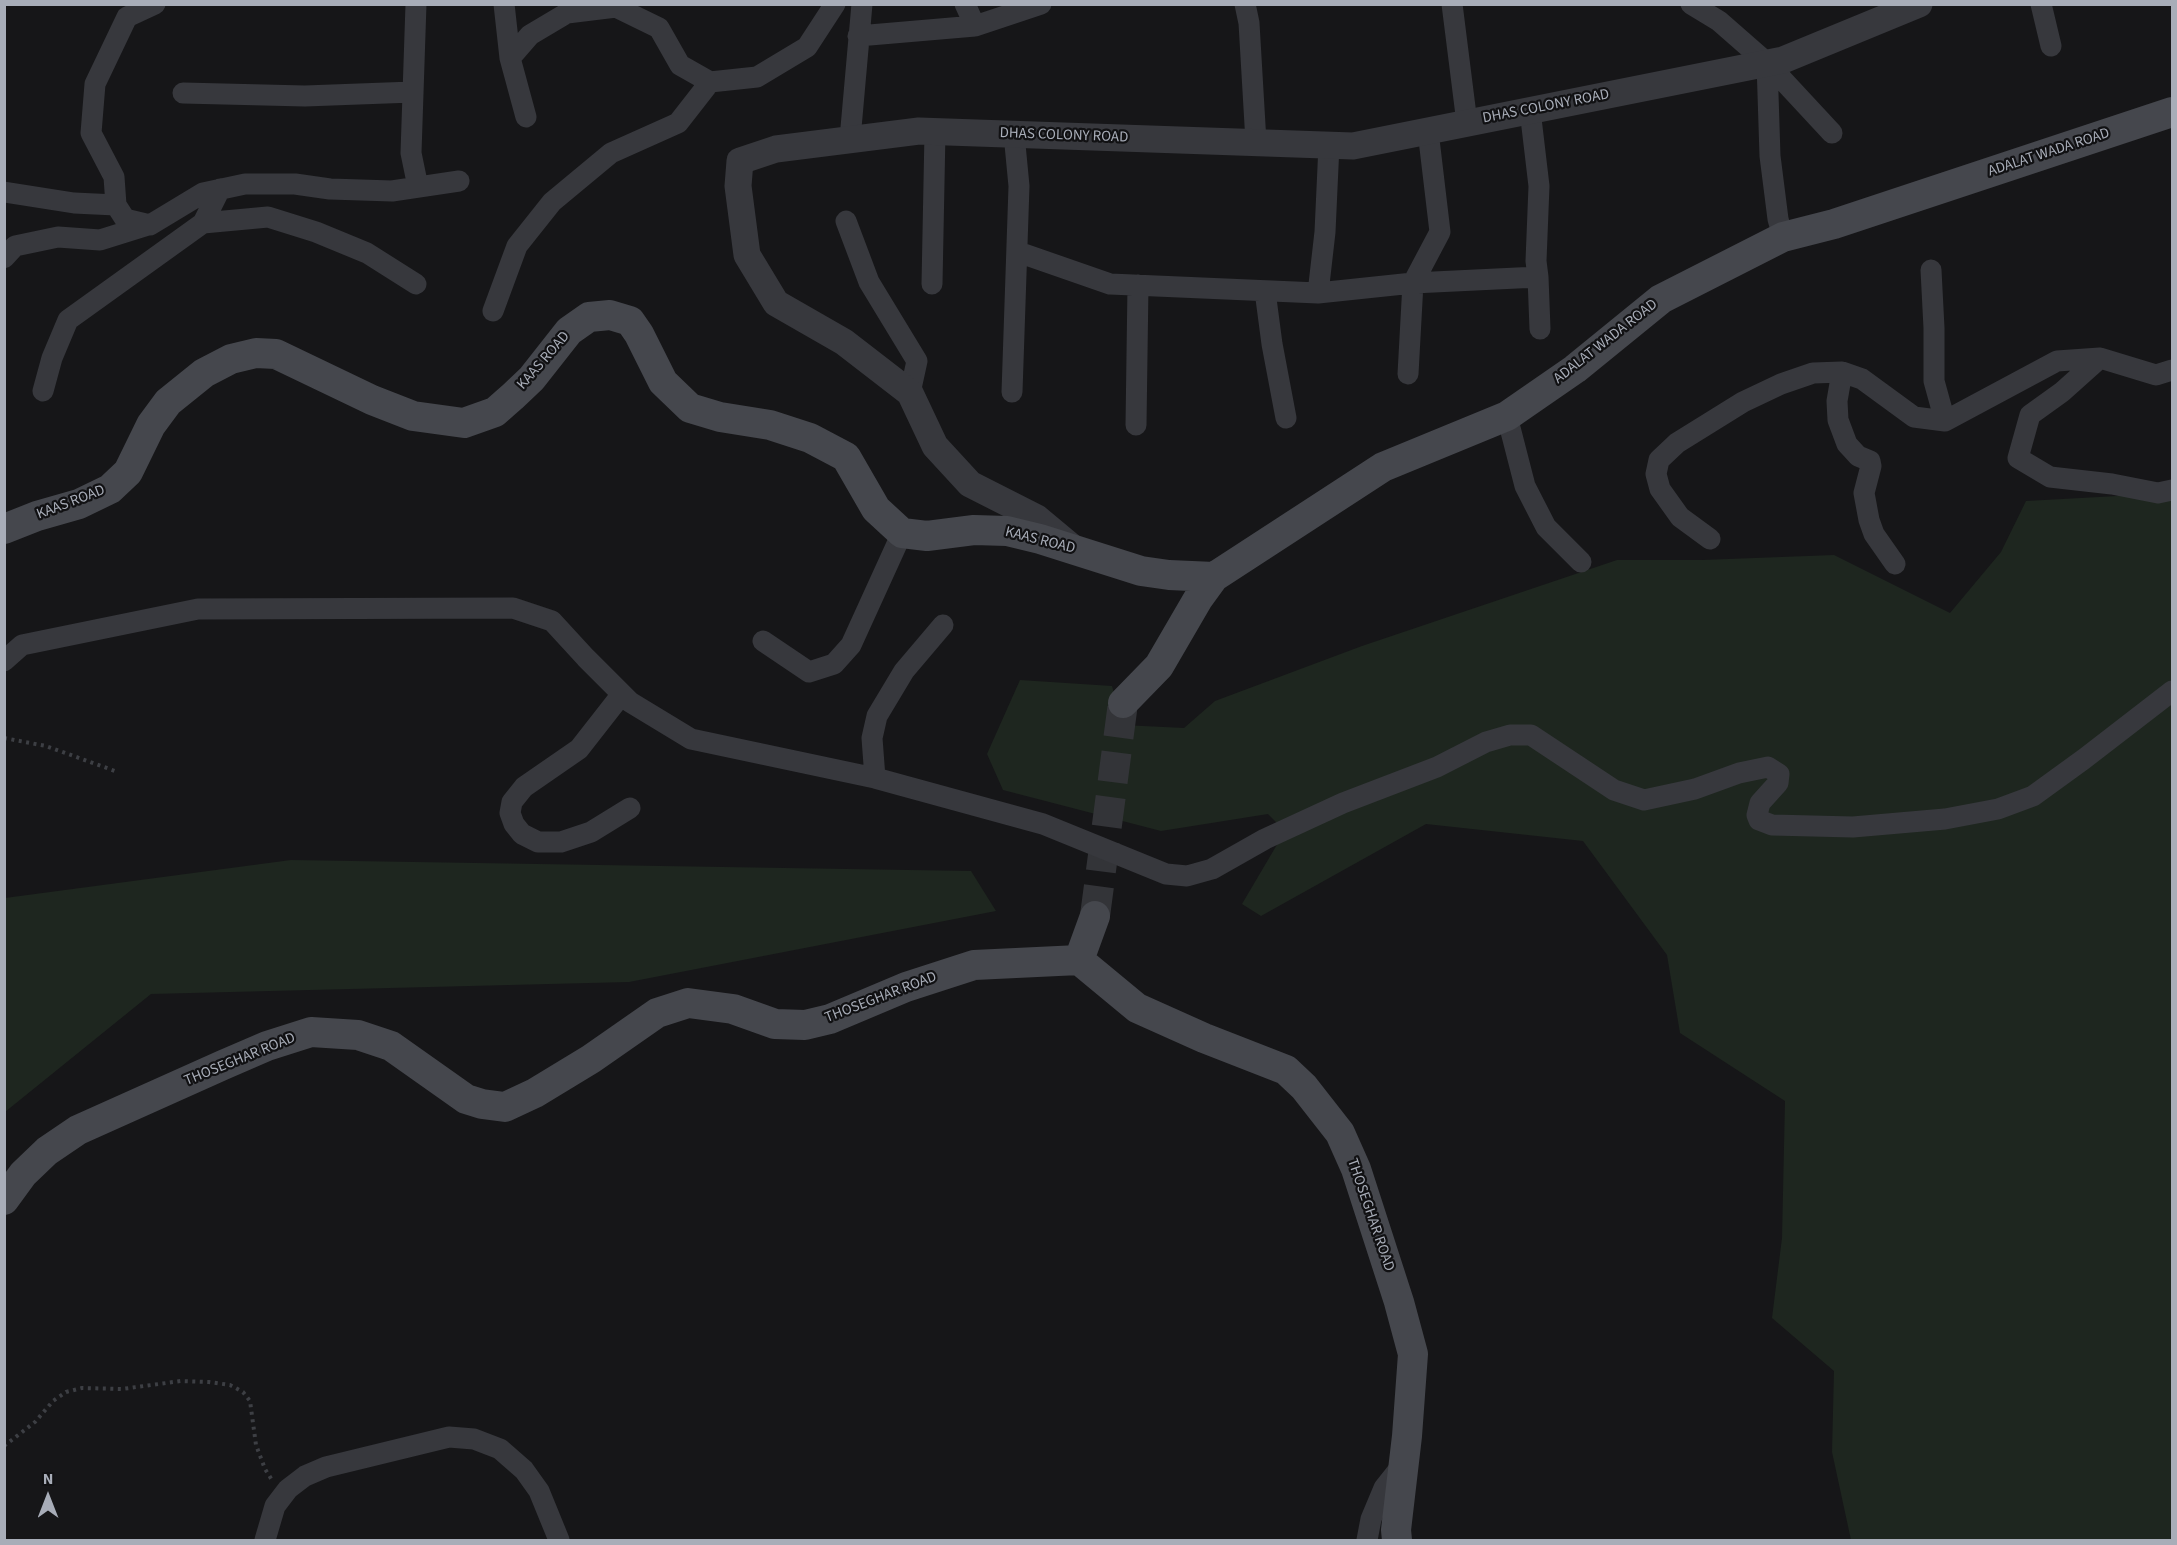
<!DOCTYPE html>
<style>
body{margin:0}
#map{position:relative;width:2177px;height:1545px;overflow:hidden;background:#161618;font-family:"Source Sans 3",sans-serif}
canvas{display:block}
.frame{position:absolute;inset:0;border:6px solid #a8adb8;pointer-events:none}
.north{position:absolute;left:18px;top:1467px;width:60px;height:60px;-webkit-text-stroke:4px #111113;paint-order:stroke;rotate:0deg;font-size:16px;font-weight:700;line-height:24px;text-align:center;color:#a8adb8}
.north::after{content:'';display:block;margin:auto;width:21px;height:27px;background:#a8adb8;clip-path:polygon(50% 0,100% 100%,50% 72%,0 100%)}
</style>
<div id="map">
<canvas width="2177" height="1545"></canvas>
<div class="frame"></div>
<div class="north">N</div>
</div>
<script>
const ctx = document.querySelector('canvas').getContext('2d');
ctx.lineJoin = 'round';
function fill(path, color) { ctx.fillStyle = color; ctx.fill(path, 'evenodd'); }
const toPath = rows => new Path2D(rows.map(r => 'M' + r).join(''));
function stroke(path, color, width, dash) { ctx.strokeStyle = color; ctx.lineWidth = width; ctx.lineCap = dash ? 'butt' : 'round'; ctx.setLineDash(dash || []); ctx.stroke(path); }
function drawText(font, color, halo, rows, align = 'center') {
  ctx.font = font + ' "Source Sans 3",sans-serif'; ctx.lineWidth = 4.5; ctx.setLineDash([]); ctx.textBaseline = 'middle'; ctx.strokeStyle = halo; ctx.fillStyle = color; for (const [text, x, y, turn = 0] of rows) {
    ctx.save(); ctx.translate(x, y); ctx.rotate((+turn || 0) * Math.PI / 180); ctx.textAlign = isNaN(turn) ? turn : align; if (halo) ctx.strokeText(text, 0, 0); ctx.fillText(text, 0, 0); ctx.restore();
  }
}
const green = toPath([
 [2172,493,2172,1540,1851,1540,1832,1452,1834,1371,1772,1318,1782,1238,1785,1101,1680,1033,1667,955,1583,841,1426,824,1261,916,1242,904,1285,831,1268,814,1161,831,1003,790,987,754,1020,680,1112,686,1123,725,1184,728,1215,701,1362,646,1617,560,1702,560,1834,555,1950,613,2001,552,2026,501],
 [291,860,971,871,996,911,629,982,151,994,5,1112,5,898]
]);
const secondaryTunnel = toPath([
 [1095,916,1123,703]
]);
const path = toPath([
 [4,738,46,746,115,771],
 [4,1446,35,1422,53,1401,66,1392,82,1388,122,1389,181,1381,209,1382,230,1385,243,1392,250,1401,256,1445,265,1469,272,1480]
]);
const minor = toPath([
 [416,4,411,153,418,187],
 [504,4,510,58],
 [965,4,975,26],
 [1245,4,1249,23,1256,142],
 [1452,4,1467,123],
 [1691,4,1719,21,1767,63,1832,133],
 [2041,4,2051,46],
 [858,36,975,26,1041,4],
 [1767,63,1770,156,1778,219,1783,237],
 [183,93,305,96,413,92],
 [1530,110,1539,186,1536,261,1538,277,1540,329],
 [526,117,510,58,530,35,567,13,616,7,659,28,680,65,710,82,757,77,807,47,835,4],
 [850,139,862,4],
 [4,192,74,203,116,205,114,177,91,133,95,84,127,17,155,4],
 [116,205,125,219,150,225,203,193,245,184,295,184,330,189,392,191,459,181],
 [846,221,869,282,917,361,910,393],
 [203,223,268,217,316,232,367,253,416,284],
 [1018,252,1110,284,1318,293,1325,232,1329,145],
 [4,258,15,246,58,237,100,240,148,225],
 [1931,270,1934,328,1934,381,1945,421],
 [932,284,935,132],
 [1265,291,1272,344,1286,418],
 [1318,293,1413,283,1538,277],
 [493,311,517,246,552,202,611,153,678,123,710,82],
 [2100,358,2062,392,2030,415,2018,458,2050,477,2112,484,2158,493,2172,490],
 [1842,372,1837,401,1838,420,1847,444,1858,456,1870,461,1871,466,1864,493,1869,520,1874,534,1895,564],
 [1408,374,1413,283,1440,232,1428,131],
 [43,391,52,358,68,320,203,223,220,189],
 [1012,392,1019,186,1014,134],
 [1507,416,1525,486,1546,527,1581,562],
 [1136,425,1138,285],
 [1710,539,1680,517,1660,489,1656,474,1659,460,1677,443,1743,402,1781,384,1813,373,1842,372,1862,379,1914,417,1945,421,2057,361,2100,358,2156,375,2172,370],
 [763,641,809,672,834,664,851,645,902,533],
 [4,661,22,645,198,609,513,608,552,621,586,658,630,702,691,739,875,778,1043,824,1166,874,1187,876,1212,869,1265,839,1343,803,1437,767,1486,742,1510,735,1531,735,1614,790,1644,800,1695,789,1739,773,1768,767,1779,774,1778,783,1760,803,1757,815,1759,820,1772,825,1853,827,1945,819,1998,809,2033,796,2084,759,2172,691],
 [622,694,579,749,524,787,512,802,510,813,514,824,522,834,538,842,561,842,591,832,630,808],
 [875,778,872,738,877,716,904,671,943,625],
 [265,1540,275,1506,288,1489,305,1476,326,1467,449,1437,474,1439,500,1449,524,1470,539,1491,559,1540],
 [1367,1540,1371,1519,1384,1488,1403,1464]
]);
const tertiary = toPath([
 [1073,548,1037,518,970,484,935,446,910,393,844,342,776,303,747,255,738,186,740,161,776,149,919,131,1353,146,1783,60,1919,4]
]);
const secondary = toPath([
 [4,529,37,516,79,504,110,489,128,472,151,425,168,402,204,373,231,359,256,353,276,354,372,400,413,416,464,423,495,412,512,397,532,378,569,331,589,317,610,315,630,321,639,334,663,382,690,408,720,417,770,425,810,438,846,457,876,509,902,533,927,536,974,530,1007,531,1040,539,1141,571,1169,575,1214,577],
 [1123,703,1159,666,1198,599,1214,577,1383,467,1507,416,1575,369,1661,299,1783,237,1834,224,2172,112],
 [1079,960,1095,916],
 [4,1200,23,1174,47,1151,78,1130,223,1065,267,1046,311,1032,358,1035,391,1046,466,1099,482,1104,505,1107,535,1093,591,1059,657,1013,688,1003,733,1009,775,1024,805,1025,830,1019,906,987,974,965,1079,960,1137,1008,1204,1038,1286,1070,1304,1087,1340,1133,1356,1169,1399,1302,1413,1354,1407,1436,1396,1530,1397,1540]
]);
const streetNames = [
 ["DHAS COLONY ROAD",1546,107,-11],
 ["DHAS COLONY ROAD",1064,136,2],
 ["ADALAT WADA ROAD",2049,153,-18],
 ["ADALAT WADA ROAD",1606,342,-38],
 ["KAAS ROAD",544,361,-49],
 ["KAAS ROAD",71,503,-21],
 ["KAAS ROAD",1040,541,14],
 ["THOSEGHAR ROAD",881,998,-21],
 ["THOSEGHAR ROAD",240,1060,-22],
 ["THOSEGHAR ROAD",1370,1215,71]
];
fill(green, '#1e261f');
stroke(secondaryTunnel, '#333438', 30, [30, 15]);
stroke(path, '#3d3f44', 4, [3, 4.5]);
stroke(minor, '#37383d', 21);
stroke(tertiary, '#37383d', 27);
stroke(secondary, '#45474d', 30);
drawText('15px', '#a8adb8', '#111113', streetNames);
</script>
